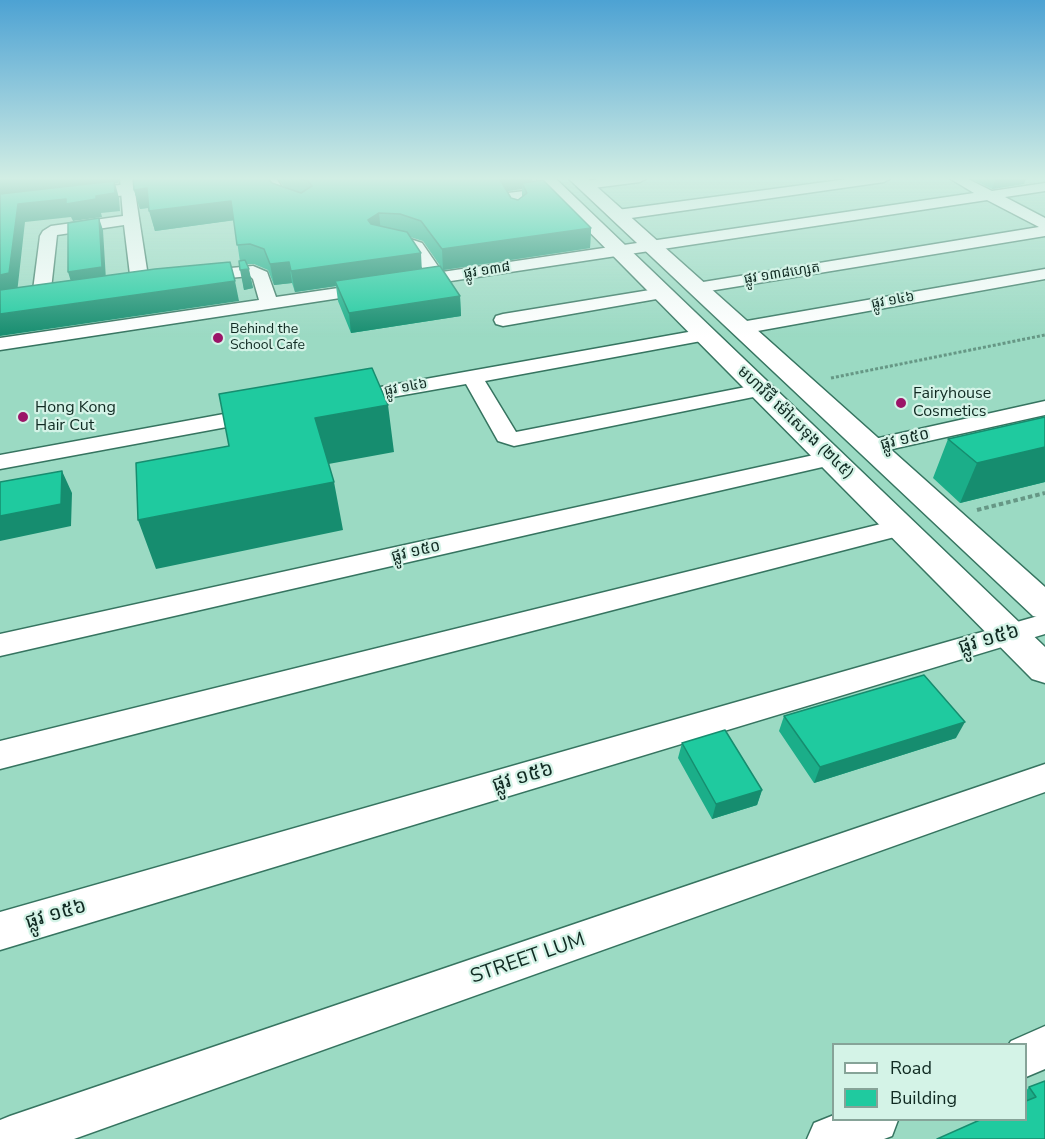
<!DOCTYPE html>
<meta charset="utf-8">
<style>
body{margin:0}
#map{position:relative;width:1045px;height:1139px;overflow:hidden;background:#9bdac3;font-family:"Nunito Sans",sans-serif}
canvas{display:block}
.legend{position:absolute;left:832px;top:1043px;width:195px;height:78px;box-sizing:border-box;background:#d4f3e7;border:2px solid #86a398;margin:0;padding:8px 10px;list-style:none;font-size:18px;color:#102a22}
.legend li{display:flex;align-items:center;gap:12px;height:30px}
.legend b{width:30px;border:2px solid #86a398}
</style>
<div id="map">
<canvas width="1045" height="1139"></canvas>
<ul class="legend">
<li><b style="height:8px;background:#fff"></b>Road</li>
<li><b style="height:16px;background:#1fca9f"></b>Building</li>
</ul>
</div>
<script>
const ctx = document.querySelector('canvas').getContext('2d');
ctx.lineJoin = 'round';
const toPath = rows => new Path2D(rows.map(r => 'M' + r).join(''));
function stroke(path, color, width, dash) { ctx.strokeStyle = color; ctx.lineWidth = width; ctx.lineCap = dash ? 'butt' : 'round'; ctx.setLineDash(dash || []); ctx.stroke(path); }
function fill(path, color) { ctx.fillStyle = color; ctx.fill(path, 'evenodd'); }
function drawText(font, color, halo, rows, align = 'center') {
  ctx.font = font + ' "Nunito Sans","Noto Sans Khmer",sans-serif'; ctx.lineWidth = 4.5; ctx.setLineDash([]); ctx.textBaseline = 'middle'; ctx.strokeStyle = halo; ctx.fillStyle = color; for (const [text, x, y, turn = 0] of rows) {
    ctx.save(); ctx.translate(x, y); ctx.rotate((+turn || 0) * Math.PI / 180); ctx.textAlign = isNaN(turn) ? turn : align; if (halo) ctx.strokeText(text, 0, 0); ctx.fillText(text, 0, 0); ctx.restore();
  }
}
const pathFar1 = toPath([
 [831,378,1045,335]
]);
const path = toPath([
 [977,510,1045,493]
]);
const minor = toPath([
 [120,178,133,179,149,283,146,287,140,288,134,287,131,283,124,225,57,235,50,298,47,302,41,303,35,302,32,298,40,236,43,231,51,226,123,216,120,178],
 [262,178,276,178,286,194,304,200,307,203,299,208,276,200,262,178],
 [608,178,647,178,640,182,585,189,578,185,585,181,608,178],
 [855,178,891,178,884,182,617,220,609,215,617,210,855,178],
 [949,178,966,178,992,191,1045,183,1045,191,1005,197,1045,218,1045,236,697,293,691,292,688,288,691,284,1039,227,987,200,411,287,405,286,402,282,405,278,426,274,410,250,383,243,381,240,389,235,401,236,422,243,442,272,974,193,949,178],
 [557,187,564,191,562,194,518,200,525,212,517,217,512,215,501,197,508,193,557,187],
 [253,266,267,272,276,297,373,283,379,284,382,288,379,292,373,293,0,350,0,338,259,300,253,279,250,276,197,281,191,280,188,276,191,272,197,271,253,266],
 [1045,269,1045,279,741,334,734,332,731,328,734,324,741,322,1045,269],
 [662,288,668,289,671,293,668,297,503,326,496,324,494,320,496,316,503,314,662,288],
 [705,329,712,331,715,335,712,339,485,381,516,432,761,384,768,386,772,390,768,394,514,446,498,441,466,384,347,405,339,404,336,399,339,394,347,393,705,329],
 [1045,401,1045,415,870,454,862,452,858,447,862,442,870,440,1045,401],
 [262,407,270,409,273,414,270,419,0,469,0,455,262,407],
 [832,451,840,453,844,458,840,463,0,656,0,634,832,451],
 [901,519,910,521,914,527,910,533,0,769,0,741,901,519],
 [1045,614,1045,634,0,950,0,912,1045,614],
 [1045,764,1045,792,74,1139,0,1139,0,1120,10,1116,1045,764],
 [1045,1026,1045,1069,1026,1077,1026,1044,1009,1044,1011,1041,1045,1026],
 [834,1115,834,1120,898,1120,892,1136,884,1139,807,1139,814,1123,834,1115]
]);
const major = toPath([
 [184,178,237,178,234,182,228,183,0,210,0,198,184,178],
 [536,178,555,178,1045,647,1045,683,1032,679,536,178],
 [568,178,587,178,1045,587,1045,619,1033,616,568,178]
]);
const wall = toPath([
 [277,178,532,178,532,182,591,228,590,248,443,270,423,241,410,237,422,269,460,296,461,316,351,333,338,301,336,286,295,292,292,283,274,285,268,270,254,264,247,264,253,288,244,290,234,220,155,231,149,208,140,209,134,190,272,183,284,187],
 [522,189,522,197,518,200,511,198,507,191],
 [969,178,1026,178,1024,184,992,189],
 [1045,417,1045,482,960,503,933,478,948,439],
 [784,716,956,738,814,783,779,731],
 [682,743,762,790,757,805,712,819,678,758],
 [1045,1081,1026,1119,1026,1091,1029,1087]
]);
const shadedWall = toPath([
 [0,178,120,178,118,183,115,183,119,198,120,211,101,213,102,217,73,221,71,217,25,222,17,293,0,295,0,275,18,204,66,199,96,199,0,196],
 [498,178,532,178,532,188,522,183,522,189,508,191,499,196],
 [996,178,1026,178,1024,184,992,189],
 [147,188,152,207,140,209,134,190],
 [231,201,236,220,155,231,149,211],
 [379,213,381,233,371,240,368,220],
 [99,218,103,230,106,280,72,285,68,272],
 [591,228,590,248,443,270,442,249],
 [421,253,422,273,335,281,336,286,295,292,291,271],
 [289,262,292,283,274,285,270,264],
 [249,269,253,288,244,290,240,270],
 [235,281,239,301,0,336,0,314],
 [460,296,461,316,351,333,349,313],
 [388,405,394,452,323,465,315,418],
 [1045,447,1045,482,960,503,977,463],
 [62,471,72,493,71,526,0,541,0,516],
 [334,482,343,530,156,569,138,520],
 [965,722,956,738,814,783,820,767],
 [762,790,757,805,712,819,716,804]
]);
const building = toPath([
 [133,178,268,178,272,183,301,193,312,186,308,181,297,178,499,178,511,198,518,200,527,193,522,183,543,180,591,228,442,249,421,221,400,214,379,213,368,220,371,224,407,232,421,253,291,271,289,262,270,264,264,249,250,244,237,245,231,201,149,211,147,188,134,190,133,178],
 [114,181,115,193,96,196,96,199,66,204,66,199,18,204,9,273,0,275,0,194,114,181],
 [99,218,102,267,68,272,68,223,99,218],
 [245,260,249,269,240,270,239,261,245,260],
 [230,262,235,281,0,314,0,290,155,269,230,262],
 [440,266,460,296,349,313,335,281,440,266],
 [372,368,388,405,315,418,334,482,138,520,136,463,229,446,219,394,372,368],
 [1045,417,1045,447,977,463,948,439,1045,417],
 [62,471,61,504,0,516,0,482,62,471],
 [924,675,965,722,820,767,784,716,924,675],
 [725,730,762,790,716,804,682,743,725,730],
 [1045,1081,1045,1139,937,1139,982,1119,1026,1119,1026,1101,1036,1097,1029,1087,1045,1081]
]);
const markers = [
 [218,338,6,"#9b1568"],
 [901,403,6,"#9b1568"],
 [23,417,6,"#9b1568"]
];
const farStreetnames = [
 ["ផ្លូវ ១៣៨",487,271,-9],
 ["ផ្លូវ ១៣៨ហ្សេត",782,274,-9],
 ["ផ្លូវ ១៤៦",893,301,-10],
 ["ផ្លូវ ១៤៦",406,388,-10]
];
const farPoinames = [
 ["Behind the",230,330],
 ["School Cafe",230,346]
];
const poiNames = [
 ["Fairyhouse",913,394],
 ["Cosmetics",913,412],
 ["Hong Kong",35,408],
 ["Hair Cut",35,426]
];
const streetNames = [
 ["មហាវិថី ម៉ៅសេទុង (២៤៥)",795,423,44],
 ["ផ្លូវ ១៥០",905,440,-13],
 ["ផ្លូវ ១៥០",416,552,-13]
];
const nearStreetnames = [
 ["ផ្លូវ ១៥៦",989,640,-16],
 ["ផ្លូវ ១៥៦",523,778,-16],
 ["ផ្លូវ ១៥៦",56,915,-16],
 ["STREET LUM",528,959,-19]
];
stroke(minor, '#367460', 3);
stroke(major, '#367460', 3);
stroke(pathFar1, '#669785', 3, [3, 2]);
stroke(path, '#669785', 4, [4.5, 3]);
fill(minor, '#fff');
fill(major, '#fff');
fill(wall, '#1bae89');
fill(shadedWall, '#168d6f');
fill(building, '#1fca9f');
stroke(building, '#168d6f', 1.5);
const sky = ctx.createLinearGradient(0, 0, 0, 337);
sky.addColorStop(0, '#4da2d3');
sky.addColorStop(0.53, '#d2eee4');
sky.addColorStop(1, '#d2eee400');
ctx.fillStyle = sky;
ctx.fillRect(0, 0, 1045, 337);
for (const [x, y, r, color] of markers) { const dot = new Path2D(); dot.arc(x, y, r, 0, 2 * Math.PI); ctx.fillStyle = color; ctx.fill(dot); stroke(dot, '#d4f3e7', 2); }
drawText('14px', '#102a22', '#d4f3e7', farStreetnames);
drawText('14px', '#102a22', '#d4f3e7', farPoinames, 'left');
drawText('16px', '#102a22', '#d4f3e7', poiNames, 'left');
drawText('16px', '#102a22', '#d4f3e7', streetNames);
drawText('20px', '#102a22', '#d4f3e7', nearStreetnames);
</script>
